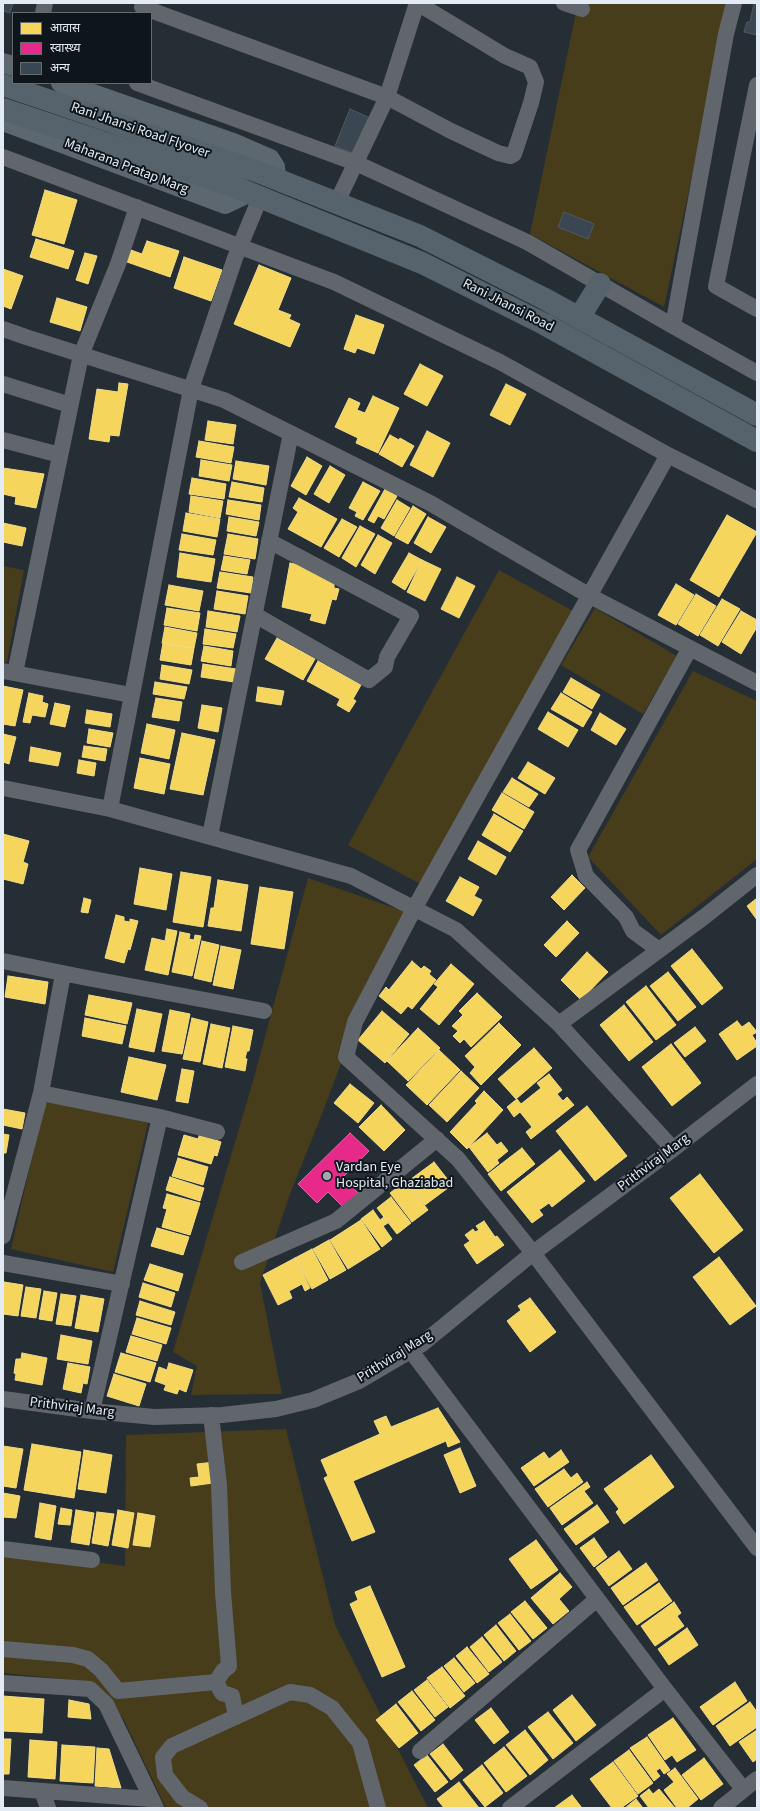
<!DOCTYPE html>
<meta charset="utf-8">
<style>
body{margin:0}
#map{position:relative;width:760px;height:1811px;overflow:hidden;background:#252d35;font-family:"Source Sans 3","Noto Sans Devanagari",sans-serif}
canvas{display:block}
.frame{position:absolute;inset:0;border:4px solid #e3ecf5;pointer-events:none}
.legend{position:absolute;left:12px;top:12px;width:140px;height:72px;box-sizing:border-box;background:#0f161b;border:1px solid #646c72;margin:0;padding:5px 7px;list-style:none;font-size:12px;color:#e3ecf5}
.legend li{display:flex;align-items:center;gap:8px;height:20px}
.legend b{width:20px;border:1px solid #646c72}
</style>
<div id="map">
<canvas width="760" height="1811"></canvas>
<div class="frame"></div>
<ul class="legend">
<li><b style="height:11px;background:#f6d55c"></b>आवास</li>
<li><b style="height:11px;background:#e7298a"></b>स्वास्थ्य</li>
<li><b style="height:11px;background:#3a4752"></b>अन्य</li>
</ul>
</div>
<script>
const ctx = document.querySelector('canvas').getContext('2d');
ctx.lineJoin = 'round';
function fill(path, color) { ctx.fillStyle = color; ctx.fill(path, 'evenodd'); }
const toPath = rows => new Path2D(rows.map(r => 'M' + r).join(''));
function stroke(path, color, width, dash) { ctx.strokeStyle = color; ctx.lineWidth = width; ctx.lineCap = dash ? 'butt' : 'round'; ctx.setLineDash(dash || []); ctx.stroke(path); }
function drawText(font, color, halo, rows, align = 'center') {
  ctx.font = font + ' "Source Sans 3",sans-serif'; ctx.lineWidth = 4; ctx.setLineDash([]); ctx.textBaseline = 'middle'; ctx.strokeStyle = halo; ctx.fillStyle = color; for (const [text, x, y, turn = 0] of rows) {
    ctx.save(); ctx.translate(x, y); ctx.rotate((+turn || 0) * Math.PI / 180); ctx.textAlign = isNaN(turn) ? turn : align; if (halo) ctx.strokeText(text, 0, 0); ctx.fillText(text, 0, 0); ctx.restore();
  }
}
const green = toPath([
 [578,3,729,3,664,307,530,234],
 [3,566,24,570,7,662,3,662],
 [499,570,573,611,422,885,348,845],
 [595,608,677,656,643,714,561,665],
 [693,671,757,701,757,859,661,935,588,857],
 [308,878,406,912,340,1066,324,1109,290,1194,260,1283,282,1394,191,1395,197,1366,173,1352,253,1081],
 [45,1100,148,1123,113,1272,11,1249],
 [286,1429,335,1625,428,1808,166,1808,124,1720,105,1694,82,1681,3,1673,3,1549,125,1566,126,1435]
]);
const homes = toPath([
 [45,190,77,200,64,244,32,235,45,190],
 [36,239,74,251,68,269,30,257,36,239],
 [147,241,179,251,170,277,127,262,131,250,142,254,147,241],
 [85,253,97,256,88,284,76,280,85,253],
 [184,257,222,270,211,301,174,288,184,257],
 [259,265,291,278,278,310,291,315,289,319,300,324,290,347,234,324,259,265],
 [3,269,23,276,11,309,3,306,3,269],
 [57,298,87,307,80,331,50,322,57,298],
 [356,315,384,325,374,354,357,348,355,353,344,349,356,315],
 [420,364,443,376,427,406,404,394,420,364],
 [119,383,128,384,119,436,110,435,109,442,89,439,97,389,118,392,119,383],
 [506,384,526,394,510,425,490,415,506,384],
 [373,396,399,408,378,453,356,443,358,438,335,427,349,398,360,403,357,410,365,413,373,396],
 [208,421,236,425,233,444,205,440,208,421],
 [427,431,450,443,433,477,410,465,427,431],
 [390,435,399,440,400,438,414,446,402,467,379,454,390,435],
 [199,441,234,447,231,463,196,457,199,441],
 [307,457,322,466,306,495,291,486,307,457],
 [201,460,232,465,229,481,199,476,201,460],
 [236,461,269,466,266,485,233,479,236,461],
 [330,466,345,475,329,503,314,494,330,466],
 [3,468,44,474,36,508,15,504,16,497,3,494,3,468],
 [192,478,226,484,224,499,189,494,192,478],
 [232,482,264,488,262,502,229,497,232,482],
 [363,482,380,491,363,520,355,516,357,512,349,508,363,482],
 [385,489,397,496,384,519,378,516,374,523,368,520,385,489],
 [191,496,223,501,220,518,189,512,191,496],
 [299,498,337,519,321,547,288,529,298,512,293,508,299,498],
 [228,500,261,505,259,520,226,514,228,500],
 [397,500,410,508,394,536,381,528,397,500],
 [413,506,426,514,408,544,395,537,413,506],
 [186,513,220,519,217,537,183,531,186,513],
 [727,515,757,532,719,597,690,580,727,515],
 [229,517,259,522,256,536,227,531,229,517],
 [428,517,446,527,431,553,414,543,428,517],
 [342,519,357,527,339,557,324,548,342,519],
 [3,523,26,528,22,546,3,542,3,523],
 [360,526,375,534,356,567,342,558,360,526],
 [182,534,216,540,213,555,179,550,182,534],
 [228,534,258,539,255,559,224,554,228,534],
 [378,535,392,543,375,574,361,565,378,535],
 [180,553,215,559,211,582,177,577,180,553],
 [409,553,422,560,405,590,392,582,409,553],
 [224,556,250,560,247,574,221,570,224,556],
 [422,560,441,569,425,601,407,592,422,560],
 [290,563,327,571,334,575,334,588,339,589,336,600,332,599,325,624,310,620,312,614,282,607,290,563],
 [220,572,253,577,251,593,217,588,220,572],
 [457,577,475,586,459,618,441,609,457,577],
 [676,584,694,595,676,625,658,615,676,584],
 [169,585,203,591,199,611,165,605,169,585],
 [217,591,248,596,245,614,214,609,217,591],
 [696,594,716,606,698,636,678,624,696,594],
 [722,599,740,609,718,646,700,635,722,599],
 [167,608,200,613,197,631,164,625,167,608],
 [208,611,240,616,237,632,206,627,208,611],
 [741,611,757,620,757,627,741,654,722,642,741,611],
 [165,627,197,633,194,648,162,643,165,627],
 [205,629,236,634,233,648,203,644,205,629],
 [277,638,315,659,303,680,265,659,277,638],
 [163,643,194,648,191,665,160,660,163,643],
 [204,646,233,651,231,666,201,661,204,646],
 [318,661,361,685,353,699,356,701,349,712,337,705,340,699,307,681,318,661],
 [203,664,236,669,234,682,201,677,203,664],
 [162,665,192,670,189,684,160,679,162,665],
 [571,678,600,695,592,709,563,692,571,678],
 [155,682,187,687,184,699,153,694,155,682],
 [3,686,23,690,15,726,3,724,3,686],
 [258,687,284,691,281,705,256,701,258,687],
 [29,693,43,696,42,702,48,704,45,717,32,715,30,723,23,722,29,693],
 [561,693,592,712,583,727,551,709,561,693],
 [156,698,182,702,179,721,152,717,156,698],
 [55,703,70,706,65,727,50,724,55,703],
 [202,705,222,708,218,732,198,728,202,705],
 [87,710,112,714,110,727,85,723,87,710],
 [548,712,578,730,568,747,538,729,548,712],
 [600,713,626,729,616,745,591,730,600,713],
 [147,724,175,730,169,759,141,753,147,724],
 [89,729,113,733,110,747,87,743,89,729],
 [182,733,215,740,203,795,170,789,182,733],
 [3,734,16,737,9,764,3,762,3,734],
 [84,746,107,749,105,761,82,757,84,746],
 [31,747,61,753,58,766,29,761,31,747],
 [140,758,170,764,164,794,134,788,140,758],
 [79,760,96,763,94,776,77,773,79,760],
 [528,762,555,778,545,794,518,778,528,762],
 [512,778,538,794,529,807,503,792,512,778],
 [502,793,534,812,524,829,492,810,502,793],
 [494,814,523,831,510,852,482,835,494,814],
 [3,834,29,841,23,862,28,864,23,884,3,879,3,834],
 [478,841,506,857,496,875,468,859,478,841],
 [140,868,172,874,166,910,134,904,140,868],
 [181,872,211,877,203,927,173,922,181,872],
 [572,875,585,888,564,910,551,897,572,875],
 [460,877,479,887,474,896,482,900,473,916,446,901,460,877],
 [218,880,248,885,241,931,208,926,211,908,214,908,218,880],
 [260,887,293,892,284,949,251,944,260,887],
 [84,898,91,900,88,913,81,912,84,898],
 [757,898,757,920,747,906,757,898],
 [116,915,124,917,124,921,130,922,130,919,138,921,130,950,128,949,124,963,105,958,116,915],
 [567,921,579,933,556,957,544,945,567,921],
 [167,929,177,931,168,975,145,970,152,938,165,941,167,929],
 [180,932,190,934,189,939,194,940,195,935,201,936,192,976,172,972,180,932],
 [202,941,219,945,211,982,194,978,202,941],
 [221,946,241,950,233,989,213,985,221,946],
 [692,949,723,988,702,1005,671,966,692,949],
 [587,952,608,972,581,1000,561,980,587,952],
 [412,961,421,969,424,966,431,971,429,974,436,980,412,1009,408,1006,401,1014,379,996,386,987,389,990,412,961],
 [451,964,474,984,439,1025,420,1009,438,987,434,984,451,964],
 [668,972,696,1007,678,1021,650,986,668,972],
 [8,976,48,982,45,1004,5,997,8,976],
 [646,986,676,1025,656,1040,626,1002,646,986],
 [477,993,502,1017,471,1047,464,1039,460,1043,453,1036,458,1031,452,1026,463,1015,459,1011,477,993],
 [89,995,132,1003,127,1024,85,1015,89,995],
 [624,1005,653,1042,629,1061,600,1025,624,1005],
 [137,1009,162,1014,154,1052,129,1047,137,1009],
 [170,1010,190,1014,182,1054,162,1051,170,1010],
 [382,1011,409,1034,385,1063,358,1040,382,1011],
 [85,1018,126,1026,122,1044,82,1036,85,1018],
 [192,1018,208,1022,200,1062,183,1059,192,1018],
 [737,1021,742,1027,749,1022,757,1032,752,1035,757,1043,757,1046,737,1060,719,1034,737,1021],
 [499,1023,521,1045,481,1085,470,1073,475,1067,465,1056,499,1023],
 [211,1024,230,1028,222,1068,203,1064,211,1024],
 [233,1026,253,1030,249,1051,247,1051,245,1058,247,1059,245,1071,225,1067,233,1026],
 [695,1027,706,1041,685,1057,674,1043,695,1027],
 [418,1028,440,1048,408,1081,387,1061,418,1028],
 [671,1044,701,1083,672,1106,642,1067,671,1044],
 [534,1048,552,1068,516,1099,498,1079,534,1048],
 [439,1050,460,1070,427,1105,406,1085,439,1050],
 [129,1057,166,1065,157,1100,121,1092,129,1057],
 [182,1069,194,1071,188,1103,176,1101,182,1069],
 [461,1071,479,1088,447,1122,429,1105,461,1071],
 [549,1074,562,1090,557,1094,563,1101,567,1097,574,1105,531,1139,526,1132,532,1127,520,1112,514,1117,507,1107,517,1099,521,1104,541,1088,537,1083,549,1074],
 [350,1084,374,1103,358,1123,334,1103,350,1084],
 [484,1091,503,1110,467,1149,450,1132,477,1103,475,1101,484,1091],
 [381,1105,405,1130,384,1151,359,1127,381,1105],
 [587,1106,627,1156,595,1181,556,1131,587,1106],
 [3,1109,25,1113,22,1129,3,1125,3,1109],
 [201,1131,207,1137,221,1142,217,1156,214,1155,211,1164,178,1155,184,1135,198,1139,201,1131],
 [487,1133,497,1145,501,1142,508,1151,497,1160,499,1163,488,1172,469,1147,487,1133],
 [3,1134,9,1135,6,1153,3,1153,3,1134],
 [522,1148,535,1164,501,1191,488,1174,522,1148],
 [560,1150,585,1181,552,1207,549,1203,539,1210,543,1215,532,1223,507,1192,560,1150],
 [178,1158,208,1167,203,1185,172,1176,178,1158],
 [434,1162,452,1185,425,1205,407,1182,434,1162],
 [700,1174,743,1230,714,1253,670,1198,700,1174],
 [170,1177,204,1188,200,1201,166,1190,170,1177],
 [406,1181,428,1210,412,1222,390,1193,406,1181],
 [167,1194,200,1203,190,1235,162,1227,167,1209,163,1208,167,1194],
 [391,1197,411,1223,397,1234,377,1208,391,1197],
 [373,1210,380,1220,384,1217,388,1223,383,1226,392,1239,382,1247,361,1219,373,1210],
 [361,1220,380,1249,348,1269,330,1240,361,1220],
 [484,1221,495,1237,497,1236,504,1245,477,1264,464,1245,470,1241,465,1235,473,1229,475,1232,479,1230,476,1226,484,1221],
 [157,1228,189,1237,183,1255,151,1246,157,1228],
 [329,1240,346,1270,330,1279,313,1249,329,1240],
 [312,1249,328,1280,312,1289,295,1258,312,1249],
 [719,1257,756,1306,730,1325,693,1277,719,1257],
 [295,1258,310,1288,305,1291,302,1284,289,1291,292,1298,278,1305,263,1275,295,1258],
 [150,1264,183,1274,178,1291,144,1280,150,1264],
 [4,1282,23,1285,18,1316,3,1314,4,1282],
 [143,1283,175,1293,171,1307,139,1297,143,1283],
 [26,1287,41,1289,36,1318,21,1316,26,1287],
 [44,1291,57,1293,52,1321,39,1319,44,1291],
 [61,1294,76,1296,71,1326,56,1324,61,1294],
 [81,1295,104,1299,98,1332,75,1328,81,1295],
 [530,1298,556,1332,530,1352,507,1321,521,1310,518,1306,530,1298],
 [140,1301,175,1312,171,1325,136,1315,140,1301],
 [137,1318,171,1328,166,1344,132,1334,137,1318],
 [61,1335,92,1341,88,1364,57,1359,61,1335],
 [131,1336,162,1345,157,1361,126,1352,131,1336],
 [22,1353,47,1358,42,1385,15,1380,16,1374,14,1373,16,1359,21,1359,22,1353],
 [121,1353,156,1363,150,1382,115,1372,121,1353],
 [68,1363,90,1367,87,1384,83,1383,81,1393,63,1389,68,1363],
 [169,1363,193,1370,186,1392,179,1389,177,1394,164,1390,166,1385,155,1381,159,1367,167,1370,169,1363],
 [114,1374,146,1384,139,1406,107,1396,114,1374],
 [438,1408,460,1442,448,1447,446,1441,353,1481,375,1532,352,1541,324,1478,328,1476,321,1460,380,1434,374,1421,386,1416,391,1427,438,1408],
 [32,1444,81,1452,74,1498,24,1490,32,1444],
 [3,1446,23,1449,16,1488,3,1486,3,1446],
 [460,1448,476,1486,460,1493,444,1455,460,1448],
 [84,1450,112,1455,106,1493,78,1489,84,1450],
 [561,1450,569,1462,534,1486,521,1468,544,1452,549,1459,561,1450],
 [651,1455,674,1487,624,1524,616,1512,619,1509,604,1489,651,1455],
 [215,1462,213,1483,191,1486,190,1478,199,1477,197,1464,215,1462],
 [564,1469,571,1478,577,1473,583,1482,548,1507,535,1489,564,1469],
 [587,1482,590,1487,584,1491,593,1503,562,1525,550,1508,587,1482],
 [3,1493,20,1496,16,1518,3,1517,3,1493],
 [40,1503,56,1506,51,1540,35,1537,40,1503],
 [597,1505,609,1522,576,1545,564,1529,597,1505],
 [61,1508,72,1510,70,1525,58,1524,61,1508],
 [76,1510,94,1513,89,1545,71,1542,76,1510],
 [118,1510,134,1513,128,1548,112,1545,118,1510],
 [97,1512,114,1514,108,1546,92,1543,97,1512],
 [138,1513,155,1516,150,1547,133,1545,138,1513],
 [594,1538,607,1557,594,1567,580,1548,594,1538],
 [536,1540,558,1570,531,1589,509,1559,536,1540],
 [619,1551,632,1569,609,1586,596,1568,619,1551],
 [646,1563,658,1580,623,1605,611,1588,646,1563],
 [560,1573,572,1587,559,1599,569,1611,553,1624,531,1598,560,1573],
 [659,1583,672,1601,637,1625,624,1607,659,1583],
 [370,1586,405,1667,382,1677,350,1604,358,1600,355,1592,370,1586],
 [525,1601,547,1628,533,1639,511,1612,525,1601],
 [674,1602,681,1613,677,1616,684,1626,655,1646,641,1626,674,1602],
 [510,1614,531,1641,519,1650,498,1623,510,1614],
 [496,1625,516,1651,504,1661,484,1635,496,1625],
 [687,1628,698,1645,669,1665,658,1649,687,1628],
 [482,1637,502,1662,489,1672,470,1647,482,1637],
 [467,1647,489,1674,477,1683,456,1656,467,1647],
 [454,1658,475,1683,464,1692,444,1666,454,1658],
 [442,1667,465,1696,450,1708,427,1678,442,1667],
 [427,1680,448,1707,435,1717,414,1690,427,1680],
 [735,1682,747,1701,713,1725,700,1707,735,1682],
 [412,1691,435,1720,421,1731,398,1702,412,1691],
 [572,1695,596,1725,576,1741,553,1710,572,1695],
 [3,1696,44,1699,42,1733,3,1731,3,1696],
 [69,1700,89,1704,91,1719,68,1717,69,1700],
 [750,1702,757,1712,757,1727,730,1746,716,1726,750,1702],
 [396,1704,418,1733,399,1748,376,1720,396,1704],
 [491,1708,509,1732,494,1744,475,1720,491,1708],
 [548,1712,573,1743,553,1759,528,1727,548,1712],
 [673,1718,696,1750,677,1762,672,1755,665,1760,648,1735,673,1718],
 [525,1730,548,1760,530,1775,506,1745,525,1730],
 [757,1730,757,1759,753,1762,739,1742,757,1730],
 [647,1737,670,1770,664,1774,660,1768,656,1771,660,1776,654,1781,630,1748,647,1737],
 [3,1739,11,1739,9,1774,3,1774,3,1739],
 [30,1740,57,1742,55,1779,28,1777,30,1740],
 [443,1744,463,1770,451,1780,430,1754,443,1744],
 [62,1745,95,1747,93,1783,60,1781,62,1745],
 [504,1747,527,1776,506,1792,484,1763,504,1747],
 [97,1748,109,1749,121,1788,95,1786,97,1748],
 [629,1750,653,1783,638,1794,614,1761,629,1750],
 [427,1755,448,1782,435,1792,414,1765,427,1755],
 [704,1758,723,1784,701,1800,682,1775,704,1758],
 [613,1762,638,1796,621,1808,612,1808,590,1779,613,1762],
 [482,1765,503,1793,485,1807,463,1780,482,1765],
 [675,1768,698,1799,687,1808,677,1808,664,1790,674,1782,667,1774,675,1768],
 [459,1782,479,1808,444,1808,437,1799,459,1782],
 [649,1789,653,1794,659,1789,675,1808,649,1808,640,1796,649,1789],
 [572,1795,582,1808,554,1808,572,1795],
 [636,1799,643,1808,625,1808,636,1799]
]);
const health = toPath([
 [350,1133,369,1151,343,1177,358,1193,343,1207,328,1192,317,1203,298,1184,350,1133]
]);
const building = toPath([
 [3,3,13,3,10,13,3,11,3,3],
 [754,3,757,3,757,35,744,32,747,22,750,22,754,3],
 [350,109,370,118,355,154,335,146,350,109],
 [564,212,594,224,588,239,558,227,564,212]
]);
const minor = toPath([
 [564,3,582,9],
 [142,7,387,97,451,131,498,153,510,156,514,154,531,103,536,82,530,67,505,56,417,3],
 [43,13,45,3],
 [137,83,356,163,527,242,673,326,726,34,734,3],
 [757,85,716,286,757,309],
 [3,157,334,282,500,362,668,455,757,500],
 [337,202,387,97,417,3],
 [673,326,757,373],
 [3,329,26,337,224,400,430,503,590,596,757,683],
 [3,384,70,405],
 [3,440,60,455],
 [668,455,414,909,355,1022,346,1057,458,1159,533,1253,757,1548],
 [255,615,369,680,385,667,387,657,411,616,269,541],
 [3,671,131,695],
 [15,673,81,355,118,264,137,207],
 [3,788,110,809,351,876,456,930,559,1024,673,1149],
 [110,809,191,389,235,258,260,198],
 [210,836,291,433],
 [659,950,633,931,626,917,586,876,578,850,690,648],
 [3,961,82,977,264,1011],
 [559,1024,704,917,757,875],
 [41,1093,160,1117,217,1132],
 [3,1236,41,1093,63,974],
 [242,1262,336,1221,437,1139],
 [3,1263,122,1284],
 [411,1351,665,1689,743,1789],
 [3,1399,92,1411,154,1417,222,1415,276,1409,313,1400,359,1381,422,1344,533,1253,673,1149,757,1084],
 [92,1411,160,1117],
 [211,1415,219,1485,223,1592,229,1666,223,1671,216,1682,222,1693,232,1696,236,1717],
 [3,1549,92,1560],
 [3,1649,73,1655,88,1659,101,1670,118,1691,216,1682],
 [3,1683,90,1689,106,1704,156,1808],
 [420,1751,597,1599],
 [3,1788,151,1799],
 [42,1791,48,1808],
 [200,1808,182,1797,165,1775,163,1757,172,1746,290,1692,310,1695,332,1708,360,1743,378,1808],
 [510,1808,665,1689],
 [721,1808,757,1779]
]);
const major = toPath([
 [3,63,13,66],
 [61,83,233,143,270,159,275,167,276,178],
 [3,121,225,204,248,193]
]);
const highway = toPath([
 [3,85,256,171,420,236,543,298,757,415],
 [3,109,230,185,422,263,544,324,757,441],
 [579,318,600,284]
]);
const markers = [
 [327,1176,5,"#a0a9b2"]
];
const streetNames = [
 ["Rani Jhansi Road Flyover",140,131,19],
 ["Maharana Pratap Marg",126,167,21],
 ["Rani Jhansi Road",508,306,27],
 ["Prithviraj Marg",654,1163,-37],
 ["Prithviraj Marg",395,1357,-32],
 ["Prithviraj Marg",72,1408,7]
];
const poiNames = [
 ["Vardan Eye",336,1168],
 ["Hospital, Ghaziabad",336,1184]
];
fill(green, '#473d1b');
fill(homes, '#f6d55c');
stroke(homes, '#f0dc8a', 1);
fill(health, '#e7298a');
stroke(health, '#e664aa', 1);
fill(building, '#3a4752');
stroke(building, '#525960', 1);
stroke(minor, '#60666c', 16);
stroke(major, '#5d676f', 20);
stroke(highway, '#57636c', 22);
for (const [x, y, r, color] of markers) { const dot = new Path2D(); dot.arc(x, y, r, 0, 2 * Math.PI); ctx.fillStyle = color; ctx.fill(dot); stroke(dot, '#0f161b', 1.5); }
drawText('14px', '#e3ecf5', '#0f161b', streetNames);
drawText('14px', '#e3ecf5', '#0f161b', poiNames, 'left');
</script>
